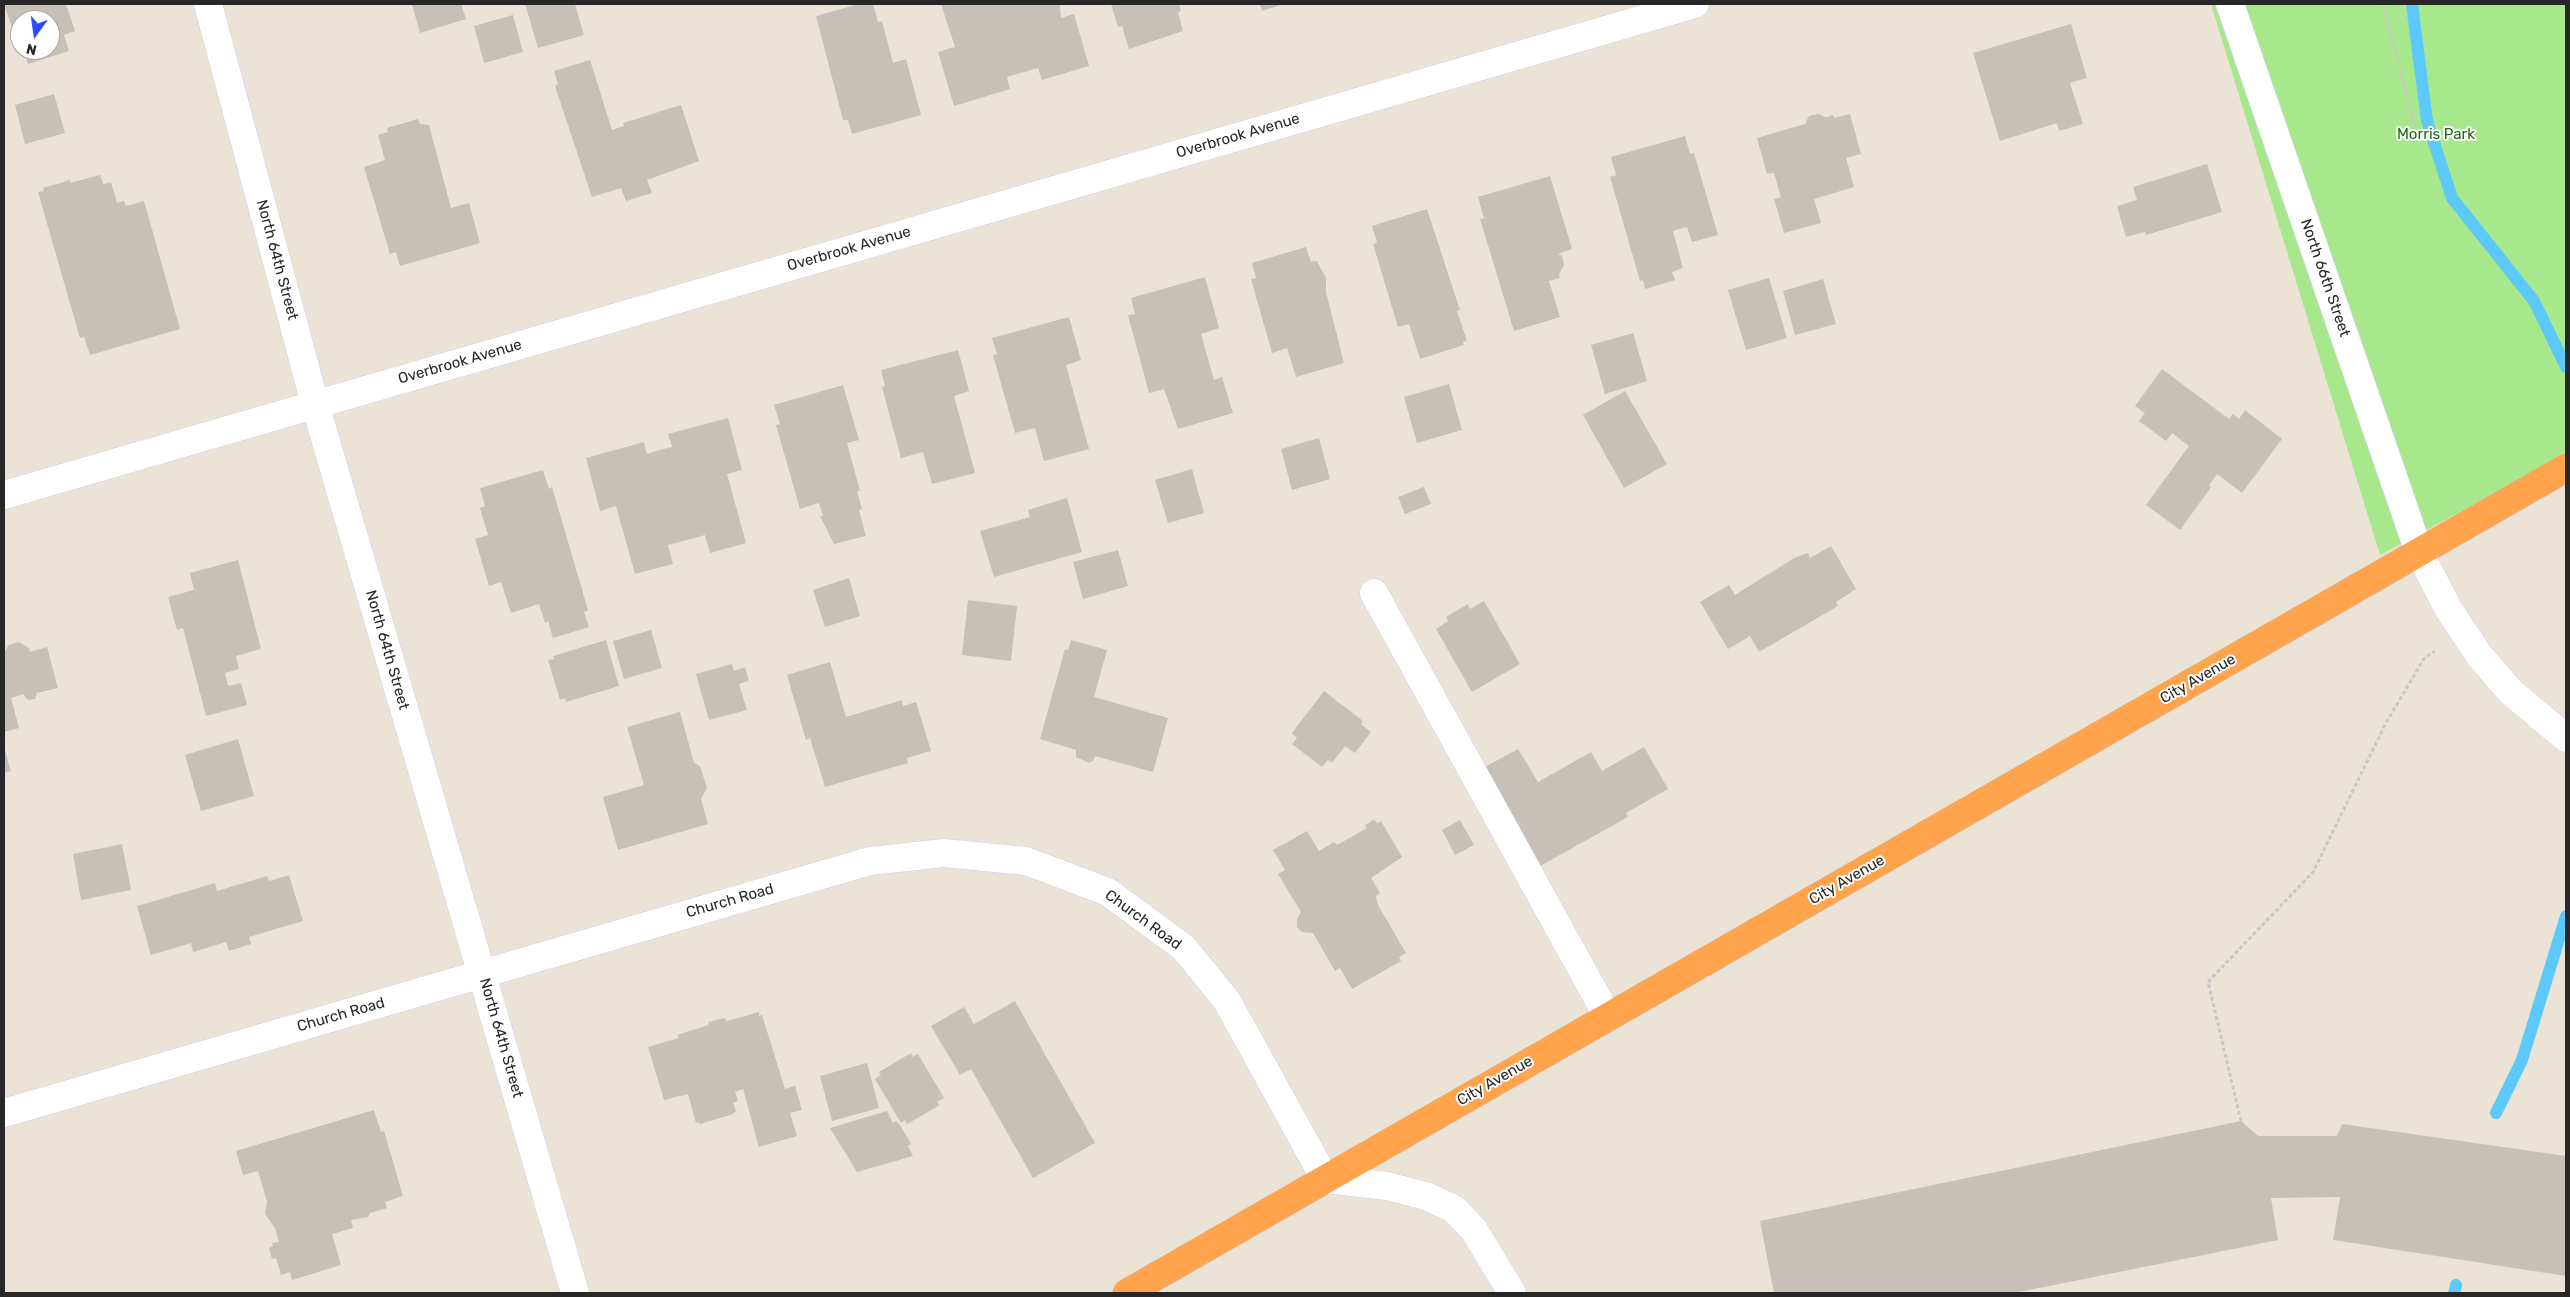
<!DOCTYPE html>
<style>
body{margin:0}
#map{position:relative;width:2570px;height:1297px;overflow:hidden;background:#ebe3d6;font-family:Rubik,sans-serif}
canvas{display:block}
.frame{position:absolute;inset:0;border:5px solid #272727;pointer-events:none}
.north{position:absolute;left:10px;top:10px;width:50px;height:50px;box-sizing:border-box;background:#fff;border:1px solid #a9a9a9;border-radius:50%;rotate:194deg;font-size:14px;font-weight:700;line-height:20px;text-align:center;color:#272727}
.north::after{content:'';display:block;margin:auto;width:18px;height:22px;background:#2f4bff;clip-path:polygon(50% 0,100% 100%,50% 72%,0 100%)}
</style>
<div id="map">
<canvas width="2570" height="1297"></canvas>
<div class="frame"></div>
<div class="north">N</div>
</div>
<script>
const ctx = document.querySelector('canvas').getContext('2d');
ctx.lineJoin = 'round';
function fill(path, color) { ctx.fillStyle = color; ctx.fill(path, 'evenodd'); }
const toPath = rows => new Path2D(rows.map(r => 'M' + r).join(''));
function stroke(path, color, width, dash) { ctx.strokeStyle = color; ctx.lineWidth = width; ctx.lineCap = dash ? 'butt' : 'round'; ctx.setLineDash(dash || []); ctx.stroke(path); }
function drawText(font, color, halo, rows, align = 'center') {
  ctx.font = font + ' Rubik,sans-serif'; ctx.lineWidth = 4; ctx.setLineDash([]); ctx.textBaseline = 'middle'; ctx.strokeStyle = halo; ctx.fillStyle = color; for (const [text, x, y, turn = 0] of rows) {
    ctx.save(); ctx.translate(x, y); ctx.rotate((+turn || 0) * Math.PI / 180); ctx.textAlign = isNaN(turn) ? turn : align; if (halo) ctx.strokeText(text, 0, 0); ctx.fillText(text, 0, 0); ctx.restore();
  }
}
const green = toPath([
 [2211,4,2566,4,2566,455,2380,555]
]);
const stream = toPath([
 [2412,4,2427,121,2452,198,2534,301,2566,367],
 [2496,1113,2522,1060,2566,916],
 [2454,1293,2456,1285]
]);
const building = toPath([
 [4,4,66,4,75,31,64,35,69,51,28,64,24,50,50,50,50,20,20,20,20,44,18,45],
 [412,4,461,4,466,19,420,33],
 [525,4,575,4,584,35,538,48],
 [859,4,873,4,878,22,882,21,893,63,906,59,921,115,852,134,848,120,843,120,816,16],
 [941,4,1060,4,1061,18,1074,14,1089,66,1042,80,1038,68,1007,77,1010,89,954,106,938,52,955,47],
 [1111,4,1179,4,1181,11,1178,12,1183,31,1129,49,1122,26,1118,27],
 [1260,4,1284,4,1262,11],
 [513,15,523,52,484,63,474,26],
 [2071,24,2087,78,2070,83,2083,124,2059,131,2057,123,2000,141,1973,53],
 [590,60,612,130,624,126,623,123,681,105,699,161,647,180,652,193,626,201,621,188,592,197,555,86,558,84,554,71],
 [54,94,65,133,25,144,15,105],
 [1818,114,1826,117,1833,115,1834,118,1850,114,1861,154,1846,158,1854,187,1814,199,1821,223,1784,233,1774,199,1781,197,1774,173,1767,174,1757,138,1805,124,1809,116],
 [418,119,420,124,429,125,451,208,469,203,480,243,400,266,396,252,390,254,364,167,385,160,378,135,388,132,387,128],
 [1685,136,1690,154,1694,153,1718,235,1692,242,1687,227,1673,231,1683,268,1672,272,1675,280,1645,289,1643,280,1640,281,1610,177,1616,175,1611,157],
 [2207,164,2222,212,2146,235,2145,232,2126,237,2117,206,2137,200,2133,187],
 [100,175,103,184,111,182,117,203,124,201,126,206,144,201,180,329,90,355,84,337,80,338,38,192,44,191,43,188,70,180,70,183],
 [1550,176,1572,249,1558,254,1562,256,1564,265,1559,274,1560,278,1549,281,1560,317,1514,331,1480,219,1484,218,1478,197],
 [1427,209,1460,310,1457,311,1467,341,1463,342,1464,345,1420,359,1409,324,1398,327,1373,244,1377,243,1372,226],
 [1306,247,1311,262,1317,261,1326,278,1326,292,1344,363,1296,377,1287,348,1272,353,1251,279,1256,278,1252,263],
 [1205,277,1219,328,1201,334,1214,380,1222,377,1233,413,1178,429,1164,389,1149,393,1128,315,1135,314,1131,298],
 [1769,278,1787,338,1746,350,1728,290],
 [1823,279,1836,324,1795,335,1783,291],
 [1069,317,1081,360,1066,365,1089,449,1044,461,1035,428,1015,433,993,355,997,354,992,338],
 [1633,333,1647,381,1605,394,1591,345],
 [958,350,969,391,954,396,975,473,932,484,923,452,901,458,882,387,885,386,881,370],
 [2162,369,2229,419,2233,414,2239,419,2245,410,2282,439,2242,493,2217,474,2209,485,2211,487,2180,530,2146,505,2189,446,2172,433,2166,441,2139,421,2145,413,2135,406],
 [1449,384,1462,430,1417,443,1404,397],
 [843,385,859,440,847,443,860,491,857,491,862,509,859,510,866,536,834,544,820,516,823,516,819,503,800,509,776,425,780,424,774,405],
 [1625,391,1667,464,1624,488,1583,415],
 [728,418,742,470,727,474,746,543,710,553,705,535,668,545,673,564,635,574,616,506,600,511,586,458,644,442,647,454,659,450,672,447,668,434],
 [1319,438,1330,479,1292,490,1281,449],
 [1192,469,1204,513,1168,523,1155,480],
 [543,470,549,489,552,487,588,610,584,612,589,627,553,638,548,621,545,623,539,604,511,613,501,582,489,586,475,539,488,535,480,508,485,506,480,488],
 [1424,487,1431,504,1405,514,1398,497],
 [1067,498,1082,552,994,577,980,531,1030,517,1028,510],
 [1831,546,1856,589,1836,602,1838,606,1759,652,1750,636,1728,649,1700,602,1729,585,1735,595,1794,558,1808,553,1810,558],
 [1118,550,1128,586,1083,599,1073,562],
 [238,560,261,649,236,656,239,669,225,673,228,686,241,683,247,705,206,716,183,628,177,630,168,597,194,590,190,573],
 [849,578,860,616,825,627,813,590],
 [968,600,1017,606,1011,661,962,655],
 [1484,601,1520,664,1472,692,1436,629,1448,621,1446,617,1468,604,1470,609],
 [651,630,662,668,624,679,613,641],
 [606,640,619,686,566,702,565,698,560,700,548,660,554,659,553,656],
 [1071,640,1107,650,1094,697,1168,718,1153,772,1095,756,1093,761,1089,763,1076,757,1076,750,1040,739,1065,649,1068,650],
 [19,642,29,648,30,652,47,647,58,688,37,693,35,699,28,700,23,694,11,698,19,728,4,732,4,652,9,645],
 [830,662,846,717,902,700,903,706,916,702,931,751,907,758,908,763,825,787,810,738,806,740,787,675],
 [732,664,734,671,745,667,749,681,739,684,747,710,709,720,696,674],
 [1324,691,1363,721,1361,724,1371,732,1355,753,1345,746,1332,763,1328,760,1322,767,1292,744,1297,738,1292,733],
 [680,712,694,763,700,766,707,788,701,799,708,824,618,850,603,797,644,785,627,727],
 [238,739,254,796,201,811,185,755],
 [4,747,11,771,4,773],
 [1644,747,1668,789,1626,813,1628,817,1540,866,1483,768,1518,749,1538,782,1591,752,1602,771],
 [1374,820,1377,823,1381,821,1402,857,1371,878,1380,893,1376,896,1378,905,1406,953,1399,957,1401,961,1352,989,1340,968,1335,971,1313,933,1302,932,1297,927,1297,919,1301,912,1278,874,1285,870,1273,850,1307,831,1319,851,1334,842,1337,845,1367,828,1365,825],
 [1460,820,1474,845,1455,855,1442,830],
 [122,844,131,890,81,900,73,854],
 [289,875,303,921,249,937,251,944,229,951,226,942,193,952,191,943,151,955,137,906,215,883,217,891,267,876,269,881],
 [1015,1001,1095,1143,1033,1178,971,1069,960,1075,931,1026,964,1007,974,1024],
 [759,1012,759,1016,762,1015,785,1089,795,1086,802,1110,790,1113,797,1136,759,1147,743,1089,735,1092,738,1101,733,1103,736,1111,733,1114,700,1124,699,1122,696,1123,688,1094,664,1100,648,1047,679,1038,677,1035,709,1025,708,1022,725,1018,728,1024,727,1021],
 [911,1053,913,1057,918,1054,944,1098,937,1102,940,1105,907,1124,905,1120,901,1123,875,1079,881,1075,879,1072],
 [867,1063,879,1108,832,1121,820,1076],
 [374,1110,381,1132,384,1131,403,1196,385,1202,387,1208,370,1213,368,1217,351,1220,353,1228,332,1234,341,1265,292,1280,290,1272,281,1275,276,1258,272,1259,269,1248,273,1246,272,1243,279,1242,275,1228,265,1214,267,1202,258,1171,243,1175,236,1151],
 [887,1111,893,1123,896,1121,900,1125,911,1144,908,1146,913,1156,857,1172,830,1128],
 [2241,1121,2258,1136,2337,1136,2342,1124,2566,1156,2566,1276,2333,1240,2340,1197,2271,1198,2278,1240,2014,1293,1774,1293,1760,1221]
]);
const path = toPath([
 [2383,4,2415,126],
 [2241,1121,2208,982,2313,872,2386,723,2425,657,2435,651]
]);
const minor = toPath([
 [208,4,315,404,575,1293],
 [2230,4,2419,552,2449,610,2479,655,2511,692,2566,738],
 [4,495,1695,4],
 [1374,593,1608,1017],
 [4,1113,870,861,944,853,1026,861,1108,892,1184,948,1227,1001,1325,1179,1387,1186,1426,1196,1454,1209,1474,1230,1512,1293]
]);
const highway = toPath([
 [1127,1293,2566,468]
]);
const parkNames = [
 ["Morris Park",2436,135]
];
const streetNames = [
 ["Overbrook Avenue",1238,136,-16],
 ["Overbrook Avenue",849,249,-16],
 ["North 64th Street",277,260,75],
 ["North 66th Street",2325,278,71],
 ["Overbrook Avenue",460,362,-16],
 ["North 64th Street",387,650,74],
 ["City Avenue",2198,679,-30],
 ["City Avenue",1847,880,-30],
 ["Church Road",730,901,-16],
 ["Church Road",1143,920,36],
 ["Church Road",341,1015,-16],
 ["North 64th Street",501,1038,74],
 ["City Avenue",1495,1081,-30]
];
fill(green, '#a7e88c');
stroke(stream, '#5dc8fa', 12);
fill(building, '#c6c0b6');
stroke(minor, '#cbcee2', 29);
stroke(highway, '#c7c7c7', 29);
stroke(path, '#c7c7c7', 3, [4, 2.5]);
stroke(minor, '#fff', 28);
stroke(highway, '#ffa34d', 28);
drawText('15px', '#1f6812', '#fff', parkNames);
drawText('15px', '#272727', '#fff', streetNames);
</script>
